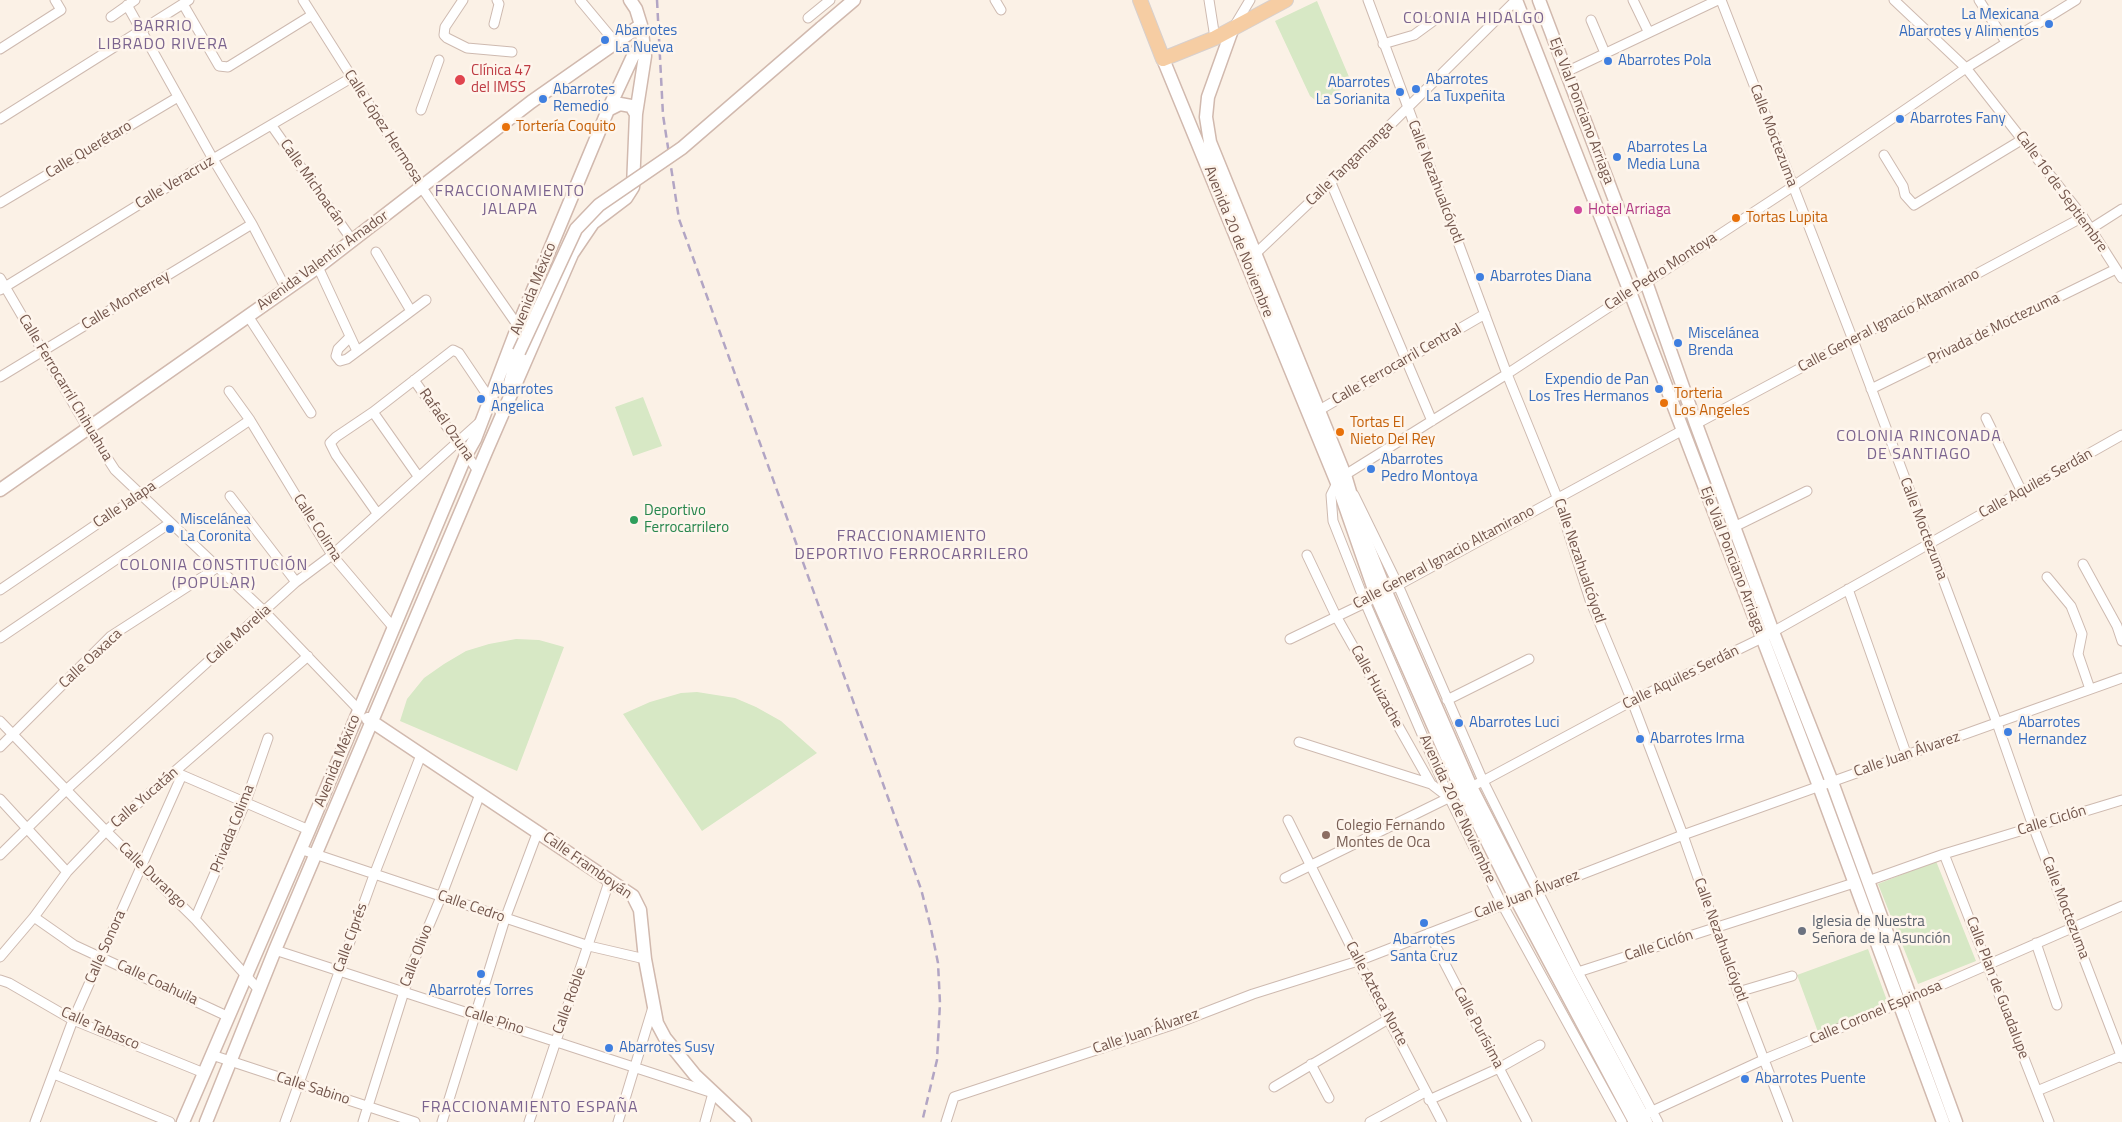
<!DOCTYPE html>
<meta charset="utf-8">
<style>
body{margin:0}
canvas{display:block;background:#fbf1e6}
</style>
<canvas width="2122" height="1122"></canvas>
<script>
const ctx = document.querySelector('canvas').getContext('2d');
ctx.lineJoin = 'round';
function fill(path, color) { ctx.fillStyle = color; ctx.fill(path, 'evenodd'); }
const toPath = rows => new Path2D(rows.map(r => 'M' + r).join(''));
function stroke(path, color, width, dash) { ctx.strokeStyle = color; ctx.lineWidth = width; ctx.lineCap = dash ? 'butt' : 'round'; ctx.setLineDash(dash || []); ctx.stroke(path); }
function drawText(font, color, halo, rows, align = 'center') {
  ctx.font = font + ' "Titillium Web",sans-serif'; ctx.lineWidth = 5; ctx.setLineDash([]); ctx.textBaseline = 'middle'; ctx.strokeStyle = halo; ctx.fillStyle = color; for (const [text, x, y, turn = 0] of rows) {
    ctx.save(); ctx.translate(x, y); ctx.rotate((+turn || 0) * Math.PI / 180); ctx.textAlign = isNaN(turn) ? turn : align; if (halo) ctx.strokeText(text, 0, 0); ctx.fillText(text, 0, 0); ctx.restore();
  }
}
const green = toPath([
 [1317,1,1352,84,1318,102,1310,96,1275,21],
 [643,397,662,446,633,456,615,407],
 [516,639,539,640,564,647,517,771,400,721,407,699,424,678,444,664,466,651,489,644],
 [697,692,735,698,756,707,781,721,817,753,702,831,623,714,650,702,681,693],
 [1936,861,1976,961,1918,984,1878,884],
 [1868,949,1889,1006,1818,1032,1797,975]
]);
const street = toPath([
 [303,0,422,188,518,326],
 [463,0,445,27,444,35,447,38,467,48,512,52],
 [580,0,615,42],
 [995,0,1001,10],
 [1209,0,1215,38],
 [1368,0,1507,374,1557,497,1590,600,1632,701,1683,835,1738,992,1788,1122],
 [1633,0,1648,31],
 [1721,0,1853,340,1997,723,2033,826,2122,1058],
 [1894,0,1966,68,2083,217,2122,278],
 [1979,0,2006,42],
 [183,4,219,66,228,67,312,15],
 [127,5,213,159,252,224,286,289],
 [111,17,135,0],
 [808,18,830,0],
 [1591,20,1605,53],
 [494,24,499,4,497,0],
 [1235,25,1250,0],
 [1383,44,1414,35,1440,16],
 [0,49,61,10,55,0],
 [1566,72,1718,0],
 [421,110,439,60],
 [0,119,189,0],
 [272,126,352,240],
 [1884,155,1903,186,1905,195,1914,205,2023,139],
 [1331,183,1432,421],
 [0,203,178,97],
 [2089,230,2122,209],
 [376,252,411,311],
 [1252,257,1367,148,1516,0],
 [318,267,357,351],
 [0,278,87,427,115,470,265,612,359,710],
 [0,290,213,159,351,78],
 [248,316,311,413],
 [350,337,338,349,336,356,340,361,347,359,426,300],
 [0,377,252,224],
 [414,380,478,471],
 [1871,389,2116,269],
 [229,391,250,420,332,555,393,627],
 [373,412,418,476],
 [1316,412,1485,314],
 [1986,418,2022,492],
 [1696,424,2083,217],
 [1354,495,1398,585,1483,781,1578,972,1658,1122],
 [230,496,296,582],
 [377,513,336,455,330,443,336,437,373,412,453,350,459,353,490,399,503,415],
 [1734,527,1807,491],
 [1307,555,1336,616,1431,784],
 [2083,564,2117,626,2122,641],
 [2047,577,2071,606,2082,634,2078,654,2090,689],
 [1393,588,1683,430],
 [1848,589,1907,756],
 [0,590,250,420],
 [0,638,170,523],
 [1290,639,1369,601],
 [1447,700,1529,659],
 [0,721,106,831,195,919,259,990],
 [1299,742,1431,784,1448,797],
 [0,747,111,636,218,567],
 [177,773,309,830],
 [0,799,67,872],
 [1288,820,1358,961,1442,1122],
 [300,849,589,946,645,959],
 [1944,854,2049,1122],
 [0,855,66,790,296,582,332,555,482,420],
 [1285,878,1483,781,1632,701,1762,638,2122,435],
 [1868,881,1944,854,2122,800],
 [34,917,74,945,229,1017],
 [195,919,246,801,268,738],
 [1429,933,1527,1122],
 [2036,943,2057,1005],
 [275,950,713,1093,705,1122],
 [0,957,34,917,67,872,106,831,308,656],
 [1578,972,1854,883],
 [0,980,9,983,73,1020,204,1073],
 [1738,992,1792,976],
 [212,1055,415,1122],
 [1311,1064,1329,1098],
 [54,1074,170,1122],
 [1274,1087,1390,1018],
 [2037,1091,2121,1056],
 [1429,1100,1499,1068,1540,1045],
 [1648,1113,1765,1059,1898,1004,2122,906],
 [35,1122,73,1020,182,775],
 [285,1122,374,875,421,755],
 [363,1122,413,963,441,897,480,794],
 [442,1122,505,919,538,831],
 [529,1122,610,879],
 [618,1122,653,1007],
 [946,1122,954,1097,1175,1024,1253,994,1358,961,1683,835,2122,678],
 [1370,1122,1425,1092],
 [1622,1122,1502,904,1449,797,1365,602,1333,521,1331,495,1337,483,1345,475,1507,374,1792,187,1966,68,2076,0]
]);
const secondary = toPath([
 [1516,0,1630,292,1819,786,1943,1122],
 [1539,0,1646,282,1696,424,1773,632,1832,782,1956,1122],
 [821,28,854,0],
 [1232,30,1208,97,1206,117,1210,142,1345,475,1361,529,1386,592,1471,787,1568,976,1646,1122],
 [1163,59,1337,483,1377,598,1462,791,1516,899,1635,1122],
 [608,110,620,104,631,106,636,114],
 [508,390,519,352],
 [0,490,318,267,531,102,641,25],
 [368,719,633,896,640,910,645,959,657,1023,665,1038,695,1075,745,1122],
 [183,1122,309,830,466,455,475,439,518,326,608,110,633,56,642,43],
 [206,1122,275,950,486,452,572,254,593,223,626,198,633,187,636,114,645,56,641,25,636,9,630,0]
]);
const primary = toPath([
 [1140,0,1163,59,1215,38,1286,0]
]);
const rail = toPath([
 [657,0,663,115,679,219,921,889,930,924,938,963,940,1003,937,1060,922,1122]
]);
const secondaryBridge = toPath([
 [519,352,576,229,599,205,682,148,821,28]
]);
const markers = [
 [2049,24,5,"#3f7fe0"],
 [605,40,5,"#3f7fe0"],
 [1608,61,5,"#3f7fe0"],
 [460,80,6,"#e0444e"],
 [1416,89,5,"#3f7fe0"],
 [1400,92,5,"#3f7fe0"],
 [543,99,5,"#3f7fe0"],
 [1900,119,5,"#3f7fe0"],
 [506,127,5,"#e8710a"],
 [1617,157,5,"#3f7fe0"],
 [1578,210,5,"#d1479c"],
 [1736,218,5,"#e8710a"],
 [1480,277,5,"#3f7fe0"],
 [1678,343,5,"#3f7fe0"],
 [1659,389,5,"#3f7fe0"],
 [481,399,5,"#3f7fe0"],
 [1664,403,5,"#e8710a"],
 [1340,432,5,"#e8710a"],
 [1371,469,5,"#3f7fe0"],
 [634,520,5,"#2e9e5b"],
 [170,529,5,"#3f7fe0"],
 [1459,723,5,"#3f7fe0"],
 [2008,732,5,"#3f7fe0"],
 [1640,739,5,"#3f7fe0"],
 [1326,835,5,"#8d6e63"],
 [1424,923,5,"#3f7fe0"],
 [1802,931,5,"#6b7280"],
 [481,974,5,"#3f7fe0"],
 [609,1048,5,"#3f7fe0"],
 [1745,1079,5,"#3f7fe0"]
];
const shopNames = [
 ["La Mexicana",2039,15,"right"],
 ["Abarrotes y Alimentos",2039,32,"right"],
 ["Abarrotes",615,31],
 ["La Nueva",615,48],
 ["Abarrotes Pola",1618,61],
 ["Abarrotes",1426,80],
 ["La Tuxpeñita",1426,97],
 ["Abarrotes",1390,83,"right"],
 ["La Sorianita",1390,100,"right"],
 ["Abarrotes",553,90],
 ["Remedio",553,107],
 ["Abarrotes Fany",1910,119],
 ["Abarrotes La",1627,148],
 ["Media Luna",1627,165],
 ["Abarrotes Diana",1490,277],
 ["Miscelánea",1688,334],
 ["Brenda",1688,351],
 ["Expendio de Pan",1649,380,"right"],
 ["Los Tres Hermanos",1649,397,"right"],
 ["Abarrotes",491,390],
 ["Angelica",491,407],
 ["Abarrotes",1381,460],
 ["Pedro Montoya",1381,477],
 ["Miscelánea",180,520],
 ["La Coronita",180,537],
 ["Abarrotes Luci",1469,723],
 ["Abarrotes",2018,723],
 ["Hernandez",2018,740],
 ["Abarrotes Irma",1650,739],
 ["Abarrotes",1424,940,"center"],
 ["Santa Cruz",1424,957,"center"],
 ["Abarrotes Torres",481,991,"center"],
 ["Abarrotes Susy",619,1048],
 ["Abarrotes Puente",1755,1079]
];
const healthNames = [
 ["Clínica 47",471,71],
 ["del IMSS",471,88]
];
const streetNames = [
 ["Eje Vial Ponciano Arriaga",1581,111,69],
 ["Calle López Hermosa",383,127,57],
 ["Calle Moctezuma",1773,136,69],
 ["Calle Querétaro",89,150,-31],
 ["Calle Tangamanga",1350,164,-44],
 ["Calle Nezahualcóyotl",1435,182,69],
 ["Calle Veracruz",175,183,-31],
 ["Calle Michoacán",312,183,55],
 ["Calle 16 de Septiembre",2061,192,54],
 ["Avenida 20 de Noviembre",1238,242,68],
 ["Avenida Valentín Amador",323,261,-36],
 ["Calle Pedro Montoya",1661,272,-33],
 ["Avenida México",534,289,-68],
 ["Calle Monterrey",126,301,-31],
 ["Calle General Ignacio Altamirano",1889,321,-28],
 ["Privada de Moctezuma",1994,329,-26],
 ["Calle Ferrocarril Central",1397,365,-30],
 ["Calle Ferrocarril Chihuahua",65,388,59],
 ["Rafaél Ozuna",446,425,55],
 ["Calle Aquiles Serdán",2036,484,-29],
 ["Calle Jalapa",125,505,-34],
 ["Calle Colima",317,528,57],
 ["Calle Moctezuma",1923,529,69],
 ["Calle General Ignacio Altamirano",1444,558,-28],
 ["Eje Vial Ponciano Arriaga",1732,560,69],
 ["Calle Nezahualcóyotl",1579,561,71],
 ["Calle Morelia",239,635,-42],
 ["Calle Oaxaca",91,659,-43],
 ["Calle Aquiles Serdán",1681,678,-26],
 ["Calle Huizache",1376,687,61],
 ["Calle Juan Álvarez",1907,755,-19],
 ["Avenida México",338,761,-68],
 ["Calle Yucatán",145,798,-41],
 ["Avenida 20 de Noviembre",1457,809,65],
 ["Calle Ciclón",2052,821,-17],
 ["Privada Colima",233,829,-68],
 ["Calle Framboyán",587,866,35],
 ["Calle Durango",152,876,44],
 ["Calle Juan Álvarez",1527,895,-21],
 ["Calle Cedro",471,907,19],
 ["Calle Moctezuma",2065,908,69],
 ["Calle Ciprés",351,938,-70],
 ["Calle Nezahualcóyotl",1720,940,70],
 ["Calle Ciclón",1659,946,-18],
 ["Calle Sonora",106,947,-66],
 ["Calle Olivo",417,956,-69],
 ["Calle Coahuila",157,983,25],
 ["Calle Plan de Guadalupe",1997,988,69],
 ["Calle Azteca Norte",1376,994,62],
 ["Calle Roble",570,1001,-70],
 ["Calle Coronel Espinosa",1876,1013,-23],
 ["Calle Pino",494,1021,18],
 ["Calle Purísima",1478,1028,62],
 ["Calle Tabasco",100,1029,24],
 ["Calle Juan Álvarez",1146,1032,-19],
 ["Calle Sabino",313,1089,18]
];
const foodNames = [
 ["Tortería Coquito",516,127],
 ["Tortas Lupita",1746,218],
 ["Torteria",1674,394],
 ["Los Angeles",1674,411],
 ["Tortas El",1350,423],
 ["Nieto Del Rey",1350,440]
];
const hotelNames = [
 ["Hotel Arriaga",1588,210]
];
const leisureNames = [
 ["Deportivo",644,511],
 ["Ferrocarrilero",644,528]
];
const educationNames = [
 ["Colegio Fernando",1336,826],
 ["Montes de Oca",1336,843]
];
const worshipNames = [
 ["Iglesia de Nuestra",1812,922],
 ["Señora de la Asunción",1812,939]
];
const neighbourhoodNames = [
 ["COLONIA HIDALGO",1474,19],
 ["BARRIO",163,27],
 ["LIBRADO RIVERA",163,45],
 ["FRACCIONAMIENTO",510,192],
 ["JALAPA",510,210],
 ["COLONIA RINCONADA",1919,437],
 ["DE SANTIAGO",1919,455],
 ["FRACCIONAMIENTO",912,537],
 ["DEPORTIVO FERROCARRILERO",912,555],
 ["COLONIA CONSTITUCIÓN",214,566],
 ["(POPULAR)",214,584],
 ["FRACCIONAMIENTO ESPAÑA",530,1108]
];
fill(green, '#d7e8c5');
stroke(street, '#cebab0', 11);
stroke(secondary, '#d1b9ae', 15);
stroke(primary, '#d8d0cd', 16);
stroke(street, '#fff', 9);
stroke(secondary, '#fff', 12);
stroke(primary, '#f6cda3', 14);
stroke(rail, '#b2a5c4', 2.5, [8, 5]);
stroke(secondaryBridge, '#d1b9ae', 15, []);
stroke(secondaryBridge, '#fff', 12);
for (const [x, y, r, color] of markers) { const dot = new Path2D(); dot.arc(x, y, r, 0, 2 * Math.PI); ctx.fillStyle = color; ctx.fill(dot); stroke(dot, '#fef5ec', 2); }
drawText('15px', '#366cbe', '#fef5ec', shopNames, 'left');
drawText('15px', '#be3a42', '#fef5ec', healthNames, 'left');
drawText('15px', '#73564c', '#fef5ec', streetNames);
drawText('15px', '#c56008', '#fef5ec', foodNames, 'left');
drawText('15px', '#b23c85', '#fef5ec', hotelNames, 'left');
drawText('15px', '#27864d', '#fef5ec', leisureNames, 'left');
drawText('15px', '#785e54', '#fef5ec', educationNames, 'left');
drawText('15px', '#5b616d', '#fef5ec', worshipNames, 'left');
ctx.letterSpacing = '1px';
drawText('16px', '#7b648f', '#fef5ec', neighbourhoodNames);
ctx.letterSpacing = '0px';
</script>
